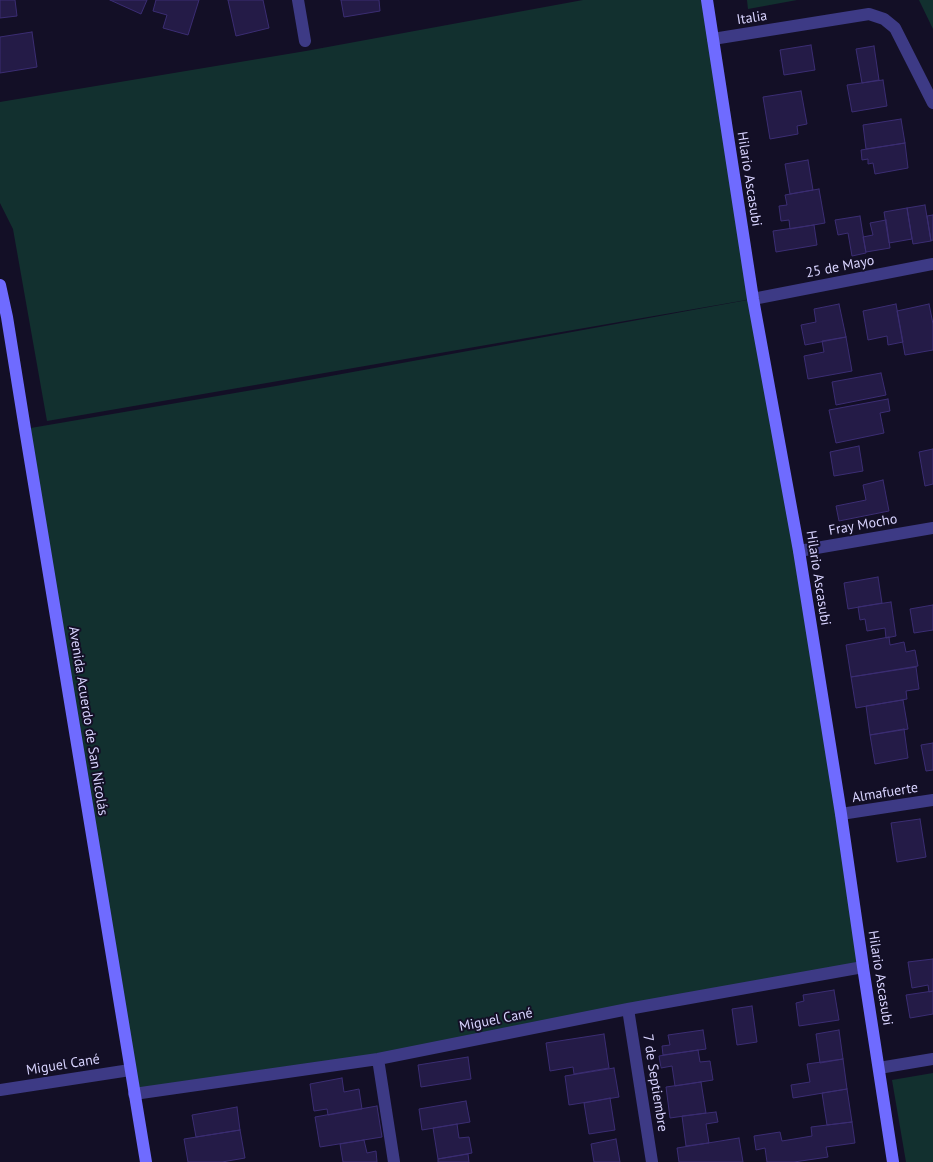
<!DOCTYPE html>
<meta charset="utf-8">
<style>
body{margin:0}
canvas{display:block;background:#130f26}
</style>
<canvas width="933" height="1162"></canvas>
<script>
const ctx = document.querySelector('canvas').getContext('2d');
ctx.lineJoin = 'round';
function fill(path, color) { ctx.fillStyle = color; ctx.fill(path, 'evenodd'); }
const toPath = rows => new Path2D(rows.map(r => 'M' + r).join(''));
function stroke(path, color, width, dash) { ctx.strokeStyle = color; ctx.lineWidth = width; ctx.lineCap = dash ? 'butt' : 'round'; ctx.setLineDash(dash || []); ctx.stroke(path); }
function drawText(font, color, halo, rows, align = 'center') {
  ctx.font = font + ' "PT Sans",sans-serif'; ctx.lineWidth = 4; ctx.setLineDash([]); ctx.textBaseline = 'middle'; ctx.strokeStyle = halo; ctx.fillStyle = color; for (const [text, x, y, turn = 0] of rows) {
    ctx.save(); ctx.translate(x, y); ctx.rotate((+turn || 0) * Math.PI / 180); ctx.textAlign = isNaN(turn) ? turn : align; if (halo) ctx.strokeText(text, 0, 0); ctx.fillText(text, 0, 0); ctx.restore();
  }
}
const green = toPath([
 [583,0,704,0,752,299,47,421,13,229,0,203,0,102,306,51],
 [747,0,797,0,748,9],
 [919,0,933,0,933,29],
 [753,299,863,967,378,1059,134,1094,25,429,276,386],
 [933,1073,933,1162,906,1162,892,1080]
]);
const building = toPath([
 [0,0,15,0,17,16,0,18,0,0],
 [110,0,147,0,141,14,110,0],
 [156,0,199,0,188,35,163,28,167,15,153,11,156,0],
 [228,0,263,0,269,28,236,36,228,0],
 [341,0,379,0,380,11,344,17,341,0],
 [32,32,37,67,0,73,0,37,32,32],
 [811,45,815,70,784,75,780,50,811,45],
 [874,46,879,80,862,83,856,49,874,46],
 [883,80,887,106,852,112,847,85,883,80],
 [801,91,807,124,797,126,798,134,770,139,763,97,801,91],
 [901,119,905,143,866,149,863,125,901,119],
 [905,143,908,168,875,174,873,163,868,164,868,159,862,160,861,150,905,143],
 [808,160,813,190,790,194,785,164,808,160],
 [819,189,825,223,790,229,789,220,781,221,779,206,787,205,785,195,819,189],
 [925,205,931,241,913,244,907,208,925,205],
 [907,208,912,239,889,243,884,212,907,208],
 [933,215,933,240,931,241,927,216,933,215],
 [860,216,866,253,852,256,848,233,838,235,835,220,860,216],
 [886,220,890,248,866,252,863,237,873,235,870,223,886,220],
 [814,225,817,245,776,252,773,231,814,225],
 [839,304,846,337,805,345,801,325,816,322,814,309,839,304],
 [896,304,903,342,888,345,887,336,868,340,863,311,896,304],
 [929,304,933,324,933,350,905,355,897,311,929,304],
 [846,337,852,371,808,379,804,356,824,352,822,341,846,337],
 [881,373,886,395,836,405,832,382,881,373],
 [888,399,890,411,880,413,884,433,836,443,829,410,888,399],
 [859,446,863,471,834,476,830,452,859,446],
 [933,449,933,484,925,486,919,452,933,449],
 [883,480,889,511,839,521,836,506,866,500,863,485,883,480],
 [878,577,882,603,848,609,844,583,878,577],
 [891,602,896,636,886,638,885,628,867,631,865,619,860,620,858,607,891,602],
 [933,605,933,630,914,633,910,609,933,605],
 [889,637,890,645,904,642,906,652,915,650,918,666,851,677,846,645,889,637],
 [916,667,919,689,906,691,907,699,856,708,851,677,916,667],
 [903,700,908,729,870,735,866,706,903,700],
 [904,729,908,758,875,764,870,735,904,729],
 [933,743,933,770,926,771,921,745,933,743],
 [920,819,926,857,897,862,891,823,920,819],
 [933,959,933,991,929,992,928,985,912,988,908,962,933,959],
 [834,990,839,1020,799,1026,796,1003,804,1001,803,995,834,990],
 [933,991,933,1014,910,1018,906,995,933,991],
 [752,1006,757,1042,737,1045,732,1009,752,1006],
 [703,1030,706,1049,663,1055,662,1046,670,1045,668,1035,703,1030],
 [839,1030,843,1059,820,1063,816,1034,839,1030],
 [604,1034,609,1068,574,1074,573,1067,550,1071,546,1043,604,1034],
 [698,1050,700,1062,710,1061,713,1080,675,1086,672,1066,661,1068,659,1056,698,1050],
 [468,1057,471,1079,421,1087,418,1065,468,1057],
 [843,1059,847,1089,793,1098,791,1085,810,1082,807,1064,843,1059],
 [614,1068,619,1097,569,1105,565,1076,614,1068],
 [342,1078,344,1092,359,1089,362,1109,328,1115,327,1109,314,1111,310,1084,342,1078],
 [701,1082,706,1113,670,1118,666,1087,701,1082],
 [847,1089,852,1122,827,1125,822,1093,847,1089],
 [610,1098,615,1130,589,1134,584,1103,610,1098],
 [466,1101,470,1122,422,1130,419,1109,466,1101],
 [377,1106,382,1137,320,1147,315,1117,377,1106],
 [237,1107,240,1130,196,1137,192,1115,237,1107],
 [716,1112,718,1122,706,1124,709,1143,686,1146,682,1116,716,1112],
 [852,1122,855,1143,826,1147,828,1157,794,1162,767,1162,765,1148,756,1150,754,1136,780,1132,782,1141,812,1136,811,1127,852,1122],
 [457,1124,459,1138,469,1137,472,1153,438,1159,433,1128,457,1124],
 [240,1130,245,1158,222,1162,188,1162,184,1139,240,1130],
 [739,1138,743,1162,679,1162,677,1148,739,1138],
 [616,1139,620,1162,594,1162,591,1144,616,1139],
 [364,1140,367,1153,376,1151,377,1162,343,1162,340,1144,364,1140],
 [468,1154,469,1162,438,1162,438,1159,468,1154]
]);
const street = toPath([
 [298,0,305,41],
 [713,39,869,14,884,19,895,28,933,103],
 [753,299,933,264],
 [799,551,933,528],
 [841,814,933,800],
 [628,1009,652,1162],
 [378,1059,394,1162],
 [879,1068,933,1059],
 [0,1090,130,1070],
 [134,1094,378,1059,628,1009,863,967]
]);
const secondary = toPath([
 [707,0,753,299,799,551,841,814,863,967,893,1162],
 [0,285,7,317,25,429,146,1162]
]);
const streetNames = [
 ["Italia",752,18,-9],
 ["Hilario Ascasubi",749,179,81],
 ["25 de Mayo",840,267,-11],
 ["Fray Mocho",863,525,-10],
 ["Hilario Ascasubi",818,578,81],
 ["Avenida Acuerdo de San Nicolás",88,721,81],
 ["Almafuerte",885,793,-9],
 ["Hilario Ascasubi",880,978,81],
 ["Miguel Cané",496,1020,-11],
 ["Miguel Cané",63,1065,-9],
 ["7 de Septiembre",655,1083,81]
];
fill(green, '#12302f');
fill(building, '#241b47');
stroke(building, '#3b2d73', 1);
stroke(street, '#3d3a85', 12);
stroke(secondary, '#6f6bff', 12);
drawText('14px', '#d9d4ff', '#130f26', streetNames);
</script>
